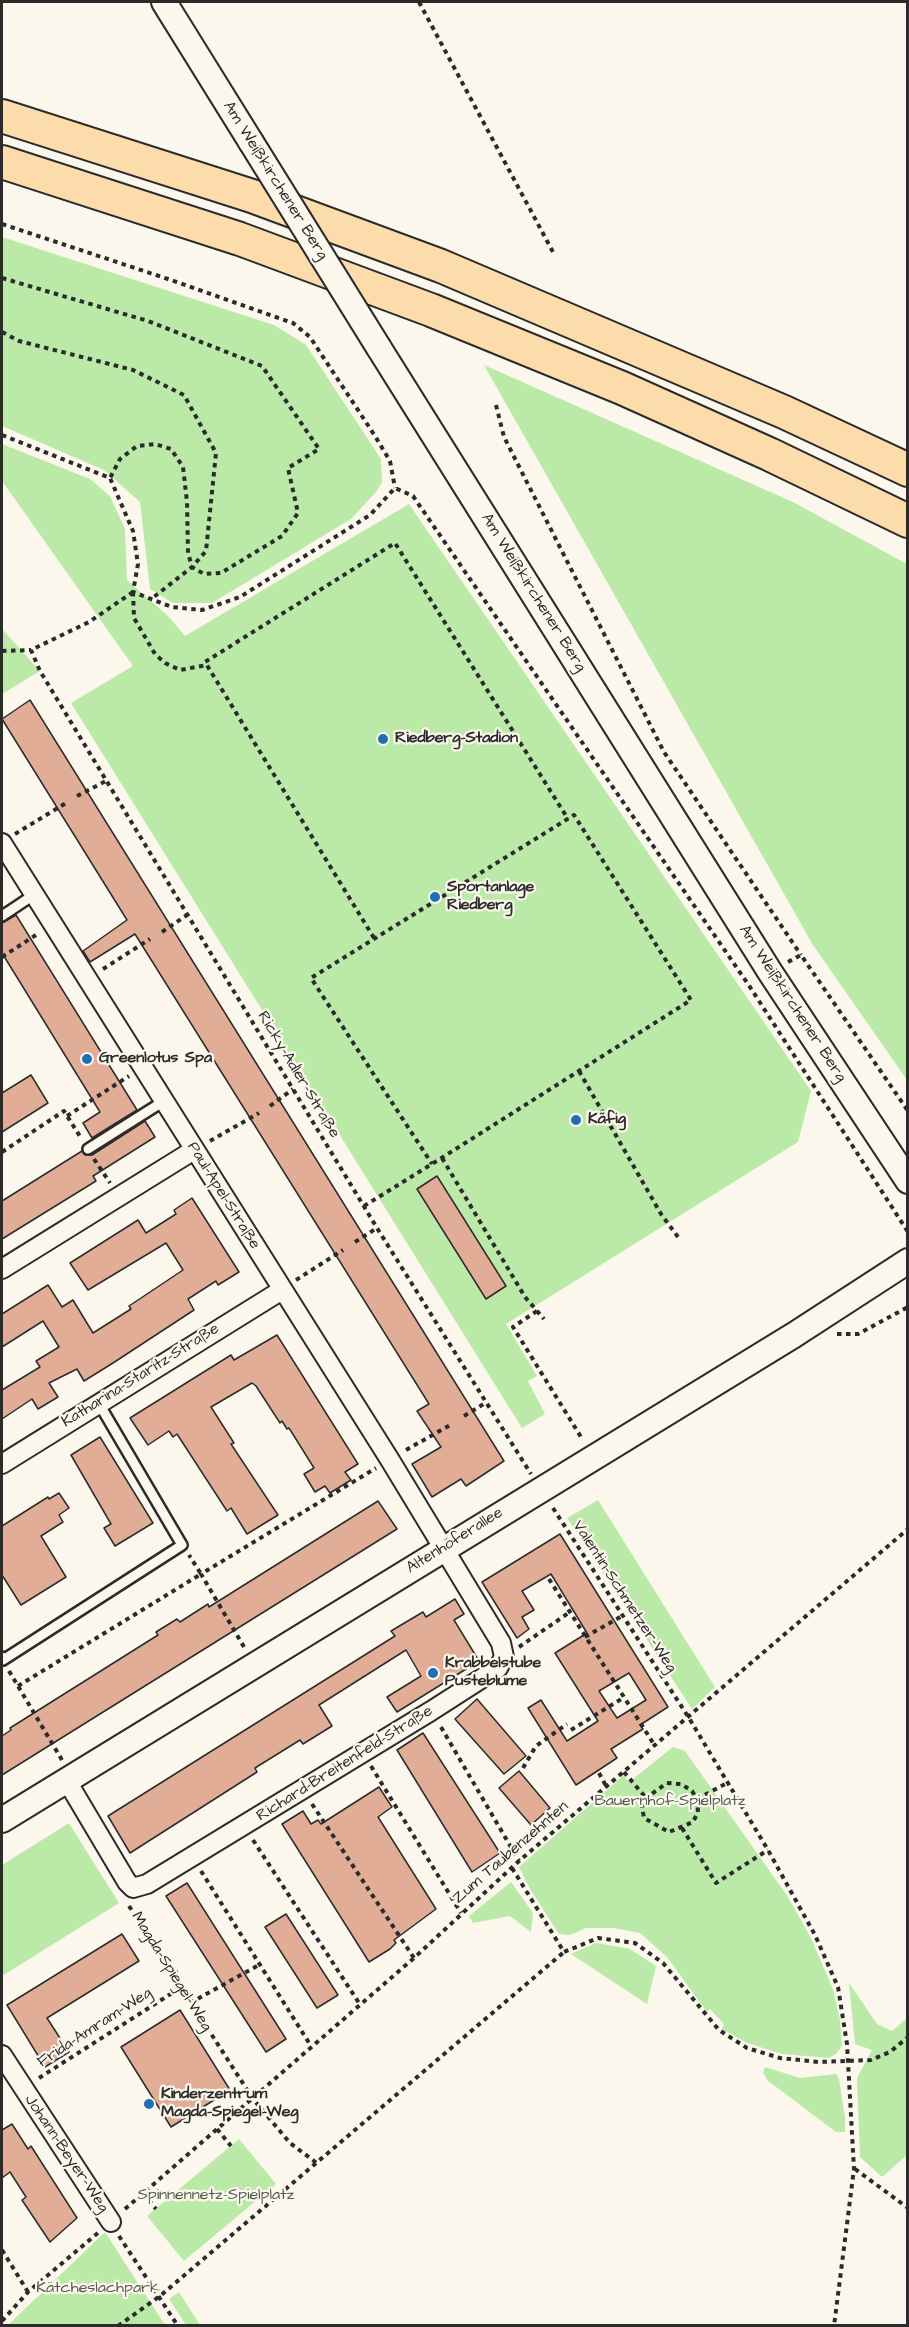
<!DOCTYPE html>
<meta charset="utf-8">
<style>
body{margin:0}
#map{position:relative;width:909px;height:2327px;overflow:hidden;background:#fbf7ec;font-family:"Architects Daughter",sans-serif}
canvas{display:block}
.frame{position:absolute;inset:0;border:3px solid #2b2b2b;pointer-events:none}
</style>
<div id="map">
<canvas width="909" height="2327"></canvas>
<div class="frame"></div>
</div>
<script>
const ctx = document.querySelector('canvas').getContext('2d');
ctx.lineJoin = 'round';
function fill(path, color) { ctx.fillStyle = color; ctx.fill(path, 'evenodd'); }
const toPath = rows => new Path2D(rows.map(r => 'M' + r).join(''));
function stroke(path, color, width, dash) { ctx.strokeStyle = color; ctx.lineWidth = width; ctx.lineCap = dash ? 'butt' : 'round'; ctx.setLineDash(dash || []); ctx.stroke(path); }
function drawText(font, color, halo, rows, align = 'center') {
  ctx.font = font + ' "Architects Daughter",sans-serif'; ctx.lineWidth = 4.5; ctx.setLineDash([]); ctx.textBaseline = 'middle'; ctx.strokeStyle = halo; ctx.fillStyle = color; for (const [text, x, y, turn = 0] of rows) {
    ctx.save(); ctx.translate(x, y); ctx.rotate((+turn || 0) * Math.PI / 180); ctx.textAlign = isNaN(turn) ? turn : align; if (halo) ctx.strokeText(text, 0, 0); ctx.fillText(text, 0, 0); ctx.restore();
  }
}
const green = toPath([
 [2,237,274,325,306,345,381,459,382,482,376,492,351,519,212,603,173,603,150,589,140,502,104,470,2,426],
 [484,365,793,502,907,564,907,1080,813,945],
 [2,444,90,479,110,496,125,529,127,580,169,617,185,636,409,504,811,1091,798,1142,506,1324,537,1376,528,1381,545,1414,522,1428,71,703,133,666,2,481],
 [2,629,40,671,2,694],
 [598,1500,715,1687,692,1709,567,1518],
 [673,1747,685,1751,788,1897,811,1938,833,1989,840,2020,842,2046,836,2054,829,2058,782,2054,747,2043,722,2029,724,2024,710,2009,707,2012,667,1957,640,1933,613,1928,586,1928,570,1935,559,1934,530,1889,519,1867,624,1775,629,1782],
 [69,1823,119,1903,2,1976,2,1865],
 [511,1882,533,1913,531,1932,510,1916,473,1923,469,1916],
 [596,1943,630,1949,656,1966,647,2004,571,1954],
 [849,1983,877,2024,892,2031,907,2018,907,2155,882,2177,860,2157,857,2078,872,2050,855,2044],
 [765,2067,800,2078,836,2074,839,2079,845,2117,845,2132,836,2132,767,2080,763,2072],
 [239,2139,276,2184,184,2261,147,2216],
 [105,2232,165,2325,8,2325],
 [179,2292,200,2325,186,2325,169,2299]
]);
const building = toPath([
 [30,700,504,1461,466,1486,461,1479,432,1497,420,1477,412,1464,441,1447,417,1411,429,1404,135,934,90,962,83,951,127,920,2,719,30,700],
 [16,915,137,1110,92,1138,83,1123,100,1112,2,953,2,923,16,915],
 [31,1075,48,1103,2,1132,2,1093,31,1075],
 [145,1121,155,1137,93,1176,96,1181,2,1239,2,1201,82,1151,85,1155,92,1155,145,1121],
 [437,1176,506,1286,486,1299,417,1189,437,1176],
 [192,1198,239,1272,218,1285,216,1281,188,1299,194,1310,113,1363,84,1381,77,1369,49,1383,58,1397,38,1409,32,1399,2,1419,2,1390,40,1367,36,1361,59,1347,43,1321,2,1347,2,1314,48,1285,62,1307,73,1300,93,1333,131,1309,129,1306,183,1270,166,1243,88,1290,70,1263,138,1220,146,1233,176,1214,174,1210,192,1198],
 [277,1335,358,1464,345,1472,351,1480,330,1493,325,1486,315,1492,304,1474,314,1468,289,1428,287,1429,282,1421,280,1423,256,1386,252,1383,211,1407,234,1443,231,1444,278,1515,247,1534,231,1508,227,1511,177,1434,173,1437,169,1431,148,1445,130,1418,231,1355,234,1360,277,1335],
 [100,1437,153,1523,115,1546,104,1528,111,1524,71,1455,100,1437],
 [59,1493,69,1508,59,1515,63,1522,41,1536,66,1577,21,1605,2,1575,2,1526,48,1497,49,1499,59,1493],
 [378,1501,397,1529,2,1775,2,1736,11,1730,10,1728,158,1635,156,1632,177,1619,180,1622,208,1604,209,1607,378,1501],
 [560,1534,668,1707,640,1725,643,1729,611,1749,617,1758,576,1785,528,1708,541,1700,567,1741,598,1721,555,1653,587,1633,551,1574,522,1591,534,1610,522,1617,529,1629,517,1638,482,1582,560,1534],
 [629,1673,646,1700,617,1718,599,1691,629,1673],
 [455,1599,464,1614,454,1620,479,1661,397,1712,387,1697,421,1676,406,1650,319,1705,332,1726,303,1744,300,1740,255,1768,257,1772,130,1853,108,1816,395,1636,391,1631,423,1612,426,1617,455,1599],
 [477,1699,526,1756,504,1774,455,1719,477,1699],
 [423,1733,500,1853,472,1872,397,1750,423,1733],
 [519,1771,550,1808,531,1825,499,1788,519,1771],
 [379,1787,392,1807,378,1817,436,1909,394,1940,396,1943,390,1949,369,1962,282,1824,303,1811,311,1824,318,1820,321,1824,379,1787],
 [187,1883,286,2039,266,2052,166,1896,187,1883],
 [286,1914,338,1995,317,2008,265,1927,286,1914],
 [122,1934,139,1961,47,2018,69,2052,45,2067,7,2005,122,1934],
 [180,2010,230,2090,171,2127,121,2047,180,2010],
 [12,2124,28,2149,31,2146,77,2218,50,2242,22,2200,26,2197,10,2172,2,2178,2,2130,12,2124]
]);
const path = toPath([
 [419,2,554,254],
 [2,224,168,279,293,323,310,337,375,436,390,461,395,488],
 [2,278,148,321,262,366,319,449,288,468,298,513,282,536,221,573,204,574,192,567,188,553,187,502,183,467,171,449,155,444,137,446,120,459,110,478],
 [2,332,19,341,133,370,184,395,216,453,206,551,192,567,150,600],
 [496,405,504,437,664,752,801,955],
 [2,435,110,478,133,531,138,564,133,592,172,607,202,610,240,597,370,515,395,488,413,496,750,987,908,1232],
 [133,592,89,622,31,650,40,671,377,1228,531,1474],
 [133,592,134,618,155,654,165,663,180,670,207,665],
 [2,651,31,650],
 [77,796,106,781],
 [15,834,66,803],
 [162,932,187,915],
 [374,938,205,662,395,543,568,819],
 [2,957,39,933],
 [788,962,801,955,908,1111],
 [103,969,150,939],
 [579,1071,661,1214,678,1237],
 [270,1106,293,1089],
 [67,1116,129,1076],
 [210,1141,259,1113],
 [2,1152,64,1111,81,1138],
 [442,1158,525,1297,544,1319],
 [94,1159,110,1183],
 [364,1206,432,1164,691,1000,574,815,311,978,432,1164],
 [355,1242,377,1228],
 [296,1280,343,1250],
 [537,1311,513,1327,581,1437],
 [837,1334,858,1334,908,1307],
 [464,1416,487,1402],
 [406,1450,452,1424],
 [553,1508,689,1718,768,1850,815,1935,838,1987,847,2044,854,2169,834,2326],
 [549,1579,655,1746],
 [585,1637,622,1616],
 [244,1647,201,1574,376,1468],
 [519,1647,570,1612],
 [9,1671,62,1760],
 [18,1686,201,1574,189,1555],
 [441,1727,519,1861],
 [571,1730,623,1698],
 [371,1766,461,1913],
 [523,1768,536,1746,567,1724],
 [624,1772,646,1798],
 [599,1773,606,1786],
 [667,1783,681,1784,692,1791,697,1799,698,1812,693,1822,669,1832,644,1818,642,1807,646,1798,667,1783],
 [697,1799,727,1783],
 [312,1804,414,1958],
 [682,1828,716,1883,768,1850],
 [253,1840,359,2003],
 [512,1868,564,1952,598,1938,635,1943,663,1963,719,2030,747,2048,780,2058,819,2062,871,2060,890,2052,908,2037],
 [201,1871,311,2046],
 [129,1906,253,2099,290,2143,318,2164],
 [190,2003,259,1965],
 [39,2078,180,1988],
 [217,2129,231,2146],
 [855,2169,908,2208],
 [143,2193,156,2209],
 [125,2209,414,1958,519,1861,908,1529],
 [119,2236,178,2326],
 [2,2250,28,2292],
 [2,2321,28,2292,99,2232],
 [118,2326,160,2296,564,1952]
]);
const lane = toPath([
 [2,916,35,894],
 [88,1149,164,1101],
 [2,1657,3,1660,182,1545,98,1402]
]);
const street = toPath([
 [2,843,390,1460,501,1643,504,1657,498,1668,431,1711,147,1884,133,1888,127,1882,67,1781],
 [2,1269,194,1150],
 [2,1464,282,1290],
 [2,2055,111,2222]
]);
const secondary = toPath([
 [164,2,251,142],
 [379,348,770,972,908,1181],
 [2,1820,794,1335,908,1261]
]);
const highway = toPath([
 [2,116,252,196,441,266,784,412,908,470],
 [2,162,240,239,431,310,622,388,769,454,908,521]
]);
const secondaryBridge = toPath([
 [251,142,379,348]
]);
const markers = [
 [383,739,6,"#1f6fb2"],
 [435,897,6,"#1f6fb2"],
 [87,1059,6,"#1f6fb2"],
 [576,1120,6,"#1f6fb2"],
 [433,1673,6,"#1f6fb2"],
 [149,2104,6,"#1f6fb2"]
];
const streetNames = [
 ["Am Weißkirchener Berg",275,181,58],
 ["Am Weißkirchener Berg",533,593,58],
 ["Am Weißkirchener Berg",792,1004,57],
 ["Ricky-Adler-Straße",298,1075,59],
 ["Paul-Apel-Straße",223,1196,58],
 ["Katharina-Staritz-Straße",141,1376,-32],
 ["Altenhöferallee",455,1541,-32],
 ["Valentin-Schmetzer-Weg",624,1597,57],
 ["Richard-Breitenfeld-Straße",345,1764,-32],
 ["Zum Taubenzehnten",511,1853,-41],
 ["Magda-Spiegel-Weg",171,1972,58],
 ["Frida-Amram-Weg",95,2028,-33],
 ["Johann-Beyer-Weg",66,2154,56]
];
const poiNames = [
 ["Riedberg-Stadion",395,739],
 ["Sportanlage",447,888],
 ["Riedberg",447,906],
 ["Greenlotus Spa",99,1059],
 ["Käfig",588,1120],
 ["Krabbelstube",445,1664],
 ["Pusteblume",445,1682],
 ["Kinderzentrum",161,2095],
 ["Magda-Spiegel-Weg",161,2113]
];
const parkNames = [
 ["Bauernhof-Spielplatz",670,1802],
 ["Spinnennetz-Spielplatz",216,2196],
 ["Kätcheslachpark",98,2289]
];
fill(green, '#bbeaa8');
fill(building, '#e2ad96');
stroke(building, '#2b2b2b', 1.5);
stroke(lane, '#2b2b2b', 14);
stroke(street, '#2b2b2b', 22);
stroke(secondary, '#2b2b2b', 28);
stroke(highway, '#2b2b2b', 36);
stroke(path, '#2b2b2b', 4, [4.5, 4.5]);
stroke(lane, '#fbf7ec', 9);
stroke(street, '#fbf7ec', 18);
stroke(secondary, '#fbf7ec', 24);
stroke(highway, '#fddcac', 32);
stroke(secondaryBridge, '#2b2b2b', 28, []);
stroke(secondaryBridge, '#fbf7ec', 24);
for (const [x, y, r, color] of markers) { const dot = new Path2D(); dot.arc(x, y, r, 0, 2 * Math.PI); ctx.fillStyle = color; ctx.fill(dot); stroke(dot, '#fbf7ec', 2); }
drawText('16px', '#2b2b2b', '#fbf7ec', streetNames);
drawText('bold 16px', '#2b2b2b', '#fbf7ec', poiNames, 'left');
drawText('16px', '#4f5b4a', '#fbf7ec', parkNames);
</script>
